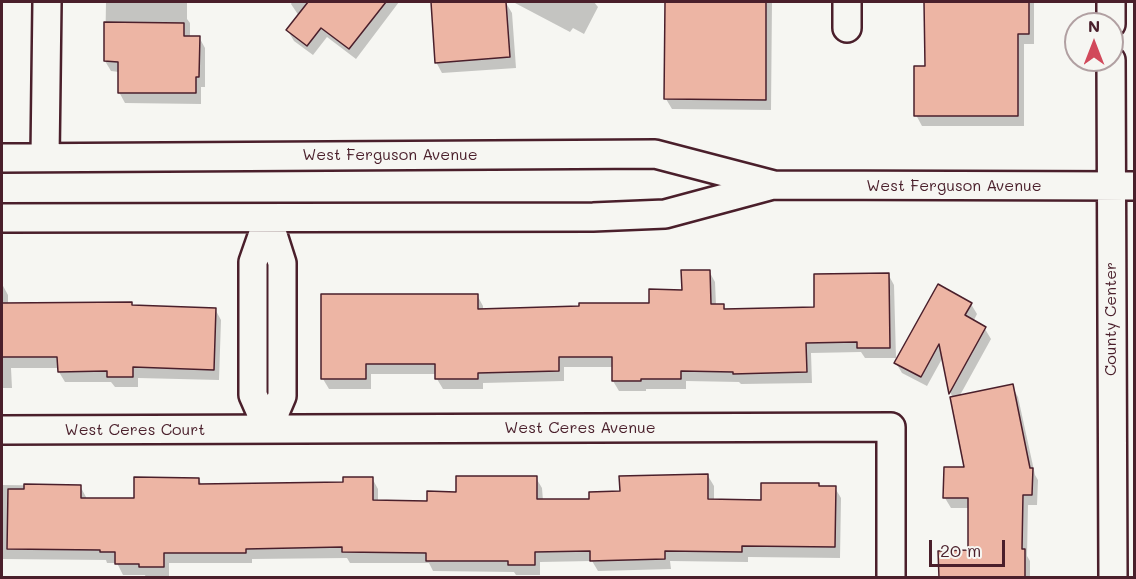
<!DOCTYPE html>
<style>
body{margin:0}
#map{position:relative;width:1136px;height:579px;overflow:hidden;background:#f6f6f2;font-family:Mali,sans-serif}
canvas{display:block}
.frame{position:absolute;inset:0;border:3px solid #4a1f2b;pointer-events:none}
.north{position:absolute;left:1064px;top:12px;width:60px;height:60px;box-sizing:border-box;background:#f6f6f2;border:2px solid #b1a0a2;border-radius:50%;rotate:0deg;font-size:16px;font-weight:700;line-height:24px;text-align:center;color:#4a1f2b}
.north::after{content:'';display:block;margin:auto;width:21px;height:27px;background:#d1495b;clip-path:polygon(50% 0,100% 100%,50% 72%,0 100%)}
.scale{position:absolute;left:929px;top:540px;width:76px;height:27px;box-sizing:border-box;border:3px solid #4a1f2b;border-top:0;padding-left:8px;font-size:18px;line-height:21px;white-space:nowrap;color:#4a1f2b;-webkit-text-stroke:4px #f6f6f2;paint-order:stroke}
</style>
<div id="map">
<canvas width="1136" height="579"></canvas>
<div class="frame"></div>
<div class="north">N</div>
<div class="scale">20 m</div>
</div>
<script>
const ctx = document.querySelector('canvas').getContext('2d');
ctx.lineJoin = 'round';
function fill(path, color) { ctx.fillStyle = color; ctx.fill(path, 'evenodd'); }
const toPath = rows => new Path2D(rows.map(r => 'M' + r).join(''));
function stroke(path, color, width, dash) { ctx.strokeStyle = color; ctx.lineWidth = width; ctx.lineCap = dash ? 'butt' : 'round'; ctx.setLineDash(dash || []); ctx.stroke(path); }
function drawText(font, color, halo, rows, align = 'center') {
  ctx.font = font + ' Mali,sans-serif'; ctx.lineWidth = 5; ctx.setLineDash([]); ctx.textBaseline = 'middle'; ctx.strokeStyle = halo; ctx.fillStyle = color; for (const [text, x, y, turn = 0] of rows) {
    ctx.save(); ctx.translate(x, y); ctx.rotate((+turn || 0) * Math.PI / 180); ctx.textAlign = isNaN(turn) ? turn : align; if (halo) ctx.strokeText(text, 0, 0); ctx.fillText(text, 0, 0); ctx.restore();
  }
}
const shadow = toPath([
 [106,2,187,2,187,19,190,23,190,37,199,37,205,48,205,87,201,87,201,104,125,103,119,92,119,72,111,71,105,61],
 [292,2,399,2,356,59,327,37,313,55,294,41,288,31,299,16,291,4],
 [432,2,461,2,463,5,506,3,512,13,516,68,442,73,436,62],
 [514,2,594,2,598,7,584,34,573,28,570,32,515,3],
 [665,2,772,2,771,110,672,109,666,99],
 [926,2,1034,2,1034,44,1024,44,1024,126,922,126,916,115,926,68],
 [709,271,715,282,716,305,723,305,726,310,816,308,888,274,894,285,896,358,865,358,861,352,811,353,812,383,741,384,739,382,686,381,686,389,646,389,646,391,619,391,613,381,613,367,564,367,564,381,483,383,483,389,443,389,437,379,437,374,371,374,371,389,329,389,323,379,477,295,483,306,483,311,650,305,683,291],
 [2,284,8,295,8,305,131,303,133,306,215,309,221,320,219,380,138,378,138,387,115,387,111,382,65,382,59,372,59,368,11,368,12,388,2,388],
 [971,304,977,314,973,322,985,329,991,339,959,397,1012,386,1018,397,1035,475,1038,480,1037,505,1028,505,1027,556,1030,561,1030,578,940,578,969,552,969,508,951,508,945,498,966,469,953,398,951,394,943,357,927,386,902,373,896,363],
 [708,476,714,486,714,501,762,501,818,485,820,488,835,488,841,498,840,558,748,557,748,562,670,561,671,569,598,571,592,561,540,562,540,575,516,575,514,572,433,571,429,563,350,563,347,558,252,559,252,563,169,563,169,577,149,578,146,578,145,575,123,575,117,563,107,563,106,560,2,559,2,485,80,486,86,497,86,500,135,500,199,479,202,486,345,484,372,478,378,489,378,501,428,502,457,493,536,478,542,488,543,501,590,500,621,493]
]);
const building = toPath([
 [308,2,386,2,349,49,321,28,307,46,286,30,308,2],
 [431,2,506,2,510,57,435,63,431,2],
 [665,2,766,2,766,100,664,99,665,2],
 [924,2,1029,2,1029,34,1018,34,1018,116,914,116,914,66,925,66,924,2],
 [104,22,184,23,184,36,200,36,199,77,196,77,196,93,118,93,118,62,104,61,104,22],
 [681,270,710,270,711,304,724,304,724,309,814,307,814,274,889,273,890,348,857,348,857,342,806,343,807,372,733,374,733,372,681,371,681,379,641,379,641,381,612,381,612,357,559,357,559,371,478,373,478,379,435,379,435,364,366,364,366,379,321,379,321,294,478,294,478,309,579,306,579,303,649,303,649,289,682,290,681,270],
 [938,284,972,303,965,315,986,327,949,394,939,344,921,377,894,363,938,284],
 [132,302,132,305,216,308,214,370,133,367,133,377,107,377,107,371,58,372,57,357,2,357,2,303,132,302],
 [1013,384,1030,468,1033,468,1032,495,1023,495,1022,549,1025,549,1025,578,939,578,938,551,968,550,968,498,943,498,944,467,964,467,950,397,1013,384],
 [708,474,708,499,761,500,761,483,819,483,819,486,836,486,835,547,742,546,742,552,665,551,665,559,590,561,590,551,535,552,535,565,508,565,508,561,426,561,426,553,342,552,342,547,246,549,246,553,164,553,164,567,139,567,139,564,115,564,115,552,100,552,100,550,7,549,8,489,24,489,24,484,81,485,81,498,134,498,134,477,199,478,199,484,343,482,343,477,373,477,373,500,427,501,427,491,456,492,456,476,537,476,537,499,589,499,589,492,620,491,619,476,708,474]
]);
const minor = toPath([
 [1111,24,1111,2],
 [847,28,847,2],
 [1111,60,1113,578],
 [45,157,47,2],
 [2,158,655,154,774,185,1134,186],
 [2,218,593,217,665,214,773,185],
 [268,219,253,262,253,395,268,429],
 [268,219,282,263,282,396,268,429],
 [2,430,891,427,891,578]
]);
const streetNames = [
 ["West Ferguson Avenue",390,155],
 ["West Ferguson Avenue",954,186],
 ["County Center",1111,319,-90],
 ["West Ceres Avenue",580,428],
 ["West Ceres Court",135,430]
];
fill(shadow, '#0003');
fill(building, '#edb5a4');
stroke(building, '#4a1f2b', 1.5);
stroke(minor, '#4a1f2b', 32);
stroke(minor, '#f6f6f2', 27);
drawText('16px', '#4a1f2b', '#f6f6f2', streetNames);
</script>
